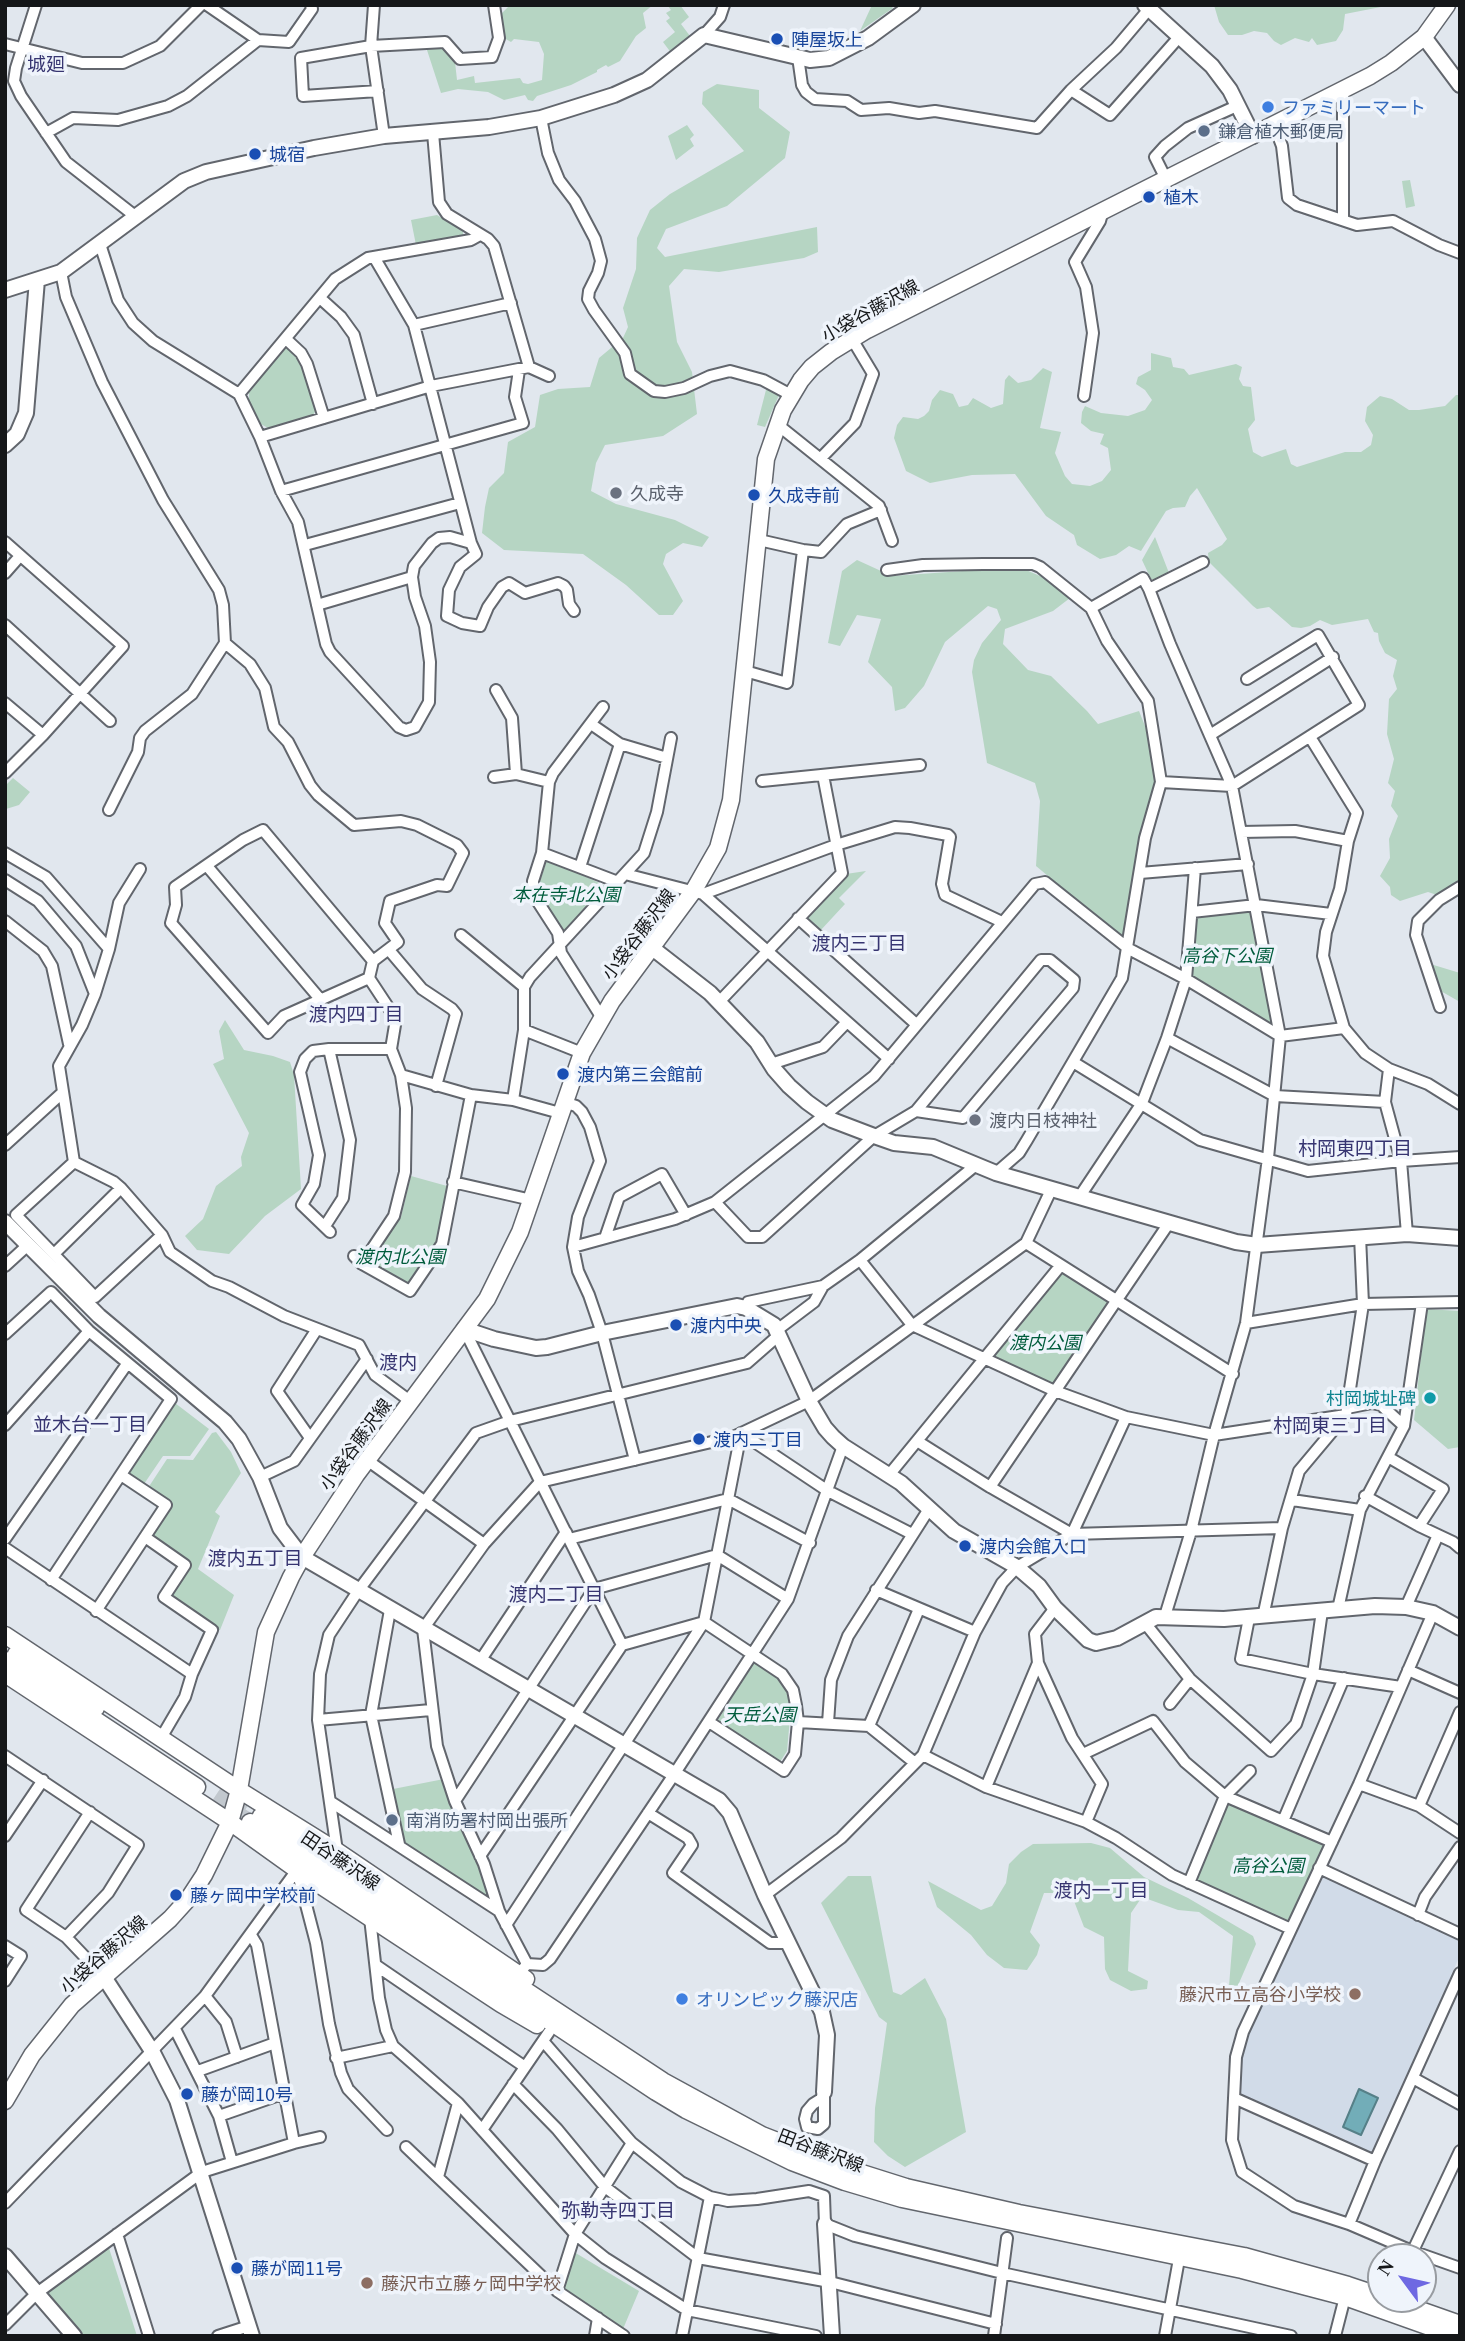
<!DOCTYPE html>
<meta charset="utf-8">
<style>
body{margin:0}
#map{position:relative;width:1465px;height:2341px;overflow:hidden;background:#e1e7ee;font-family:Georgia,serif}
canvas{display:block}
.frame{position:absolute;inset:0;border:7px solid #151719;pointer-events:none}
.north{position:absolute;left:1367px;top:2243px;width:70px;height:70px;box-sizing:border-box;background:#eff4fb;border:2px solid #989ca1;border-radius:50%;rotate:303deg;font-size:19px;font-weight:700;line-height:28px;text-align:center;color:#151719}
.north::after{content:'';display:block;margin:auto;width:24px;height:32px;background:#6e68e2;clip-path:polygon(50% 0,100% 100%,50% 72%,0 100%)}
</style>
<div id="map">
<canvas width="1465" height="2341"></canvas>
<div class="frame"></div>
<div class="north">N</div>
</div>
<script>
const ctx = document.querySelector('canvas').getContext('2d');
ctx.lineJoin = 'round';
function fill(path, color) { ctx.fillStyle = color; ctx.fill(path, 'evenodd'); }
const toPath = rows => new Path2D(rows.map(r => 'M' + r).join(''));
function stroke(path, color, width, dash) { ctx.strokeStyle = color; ctx.lineWidth = width; ctx.lineCap = dash ? 'butt' : 'round'; ctx.setLineDash(dash || []); ctx.stroke(path); }
function drawText(font, color, halo, rows, align = 'center') {
  ctx.font = font + ' Georgia,"Noto Sans JP",serif'; ctx.lineWidth = 7; ctx.setLineDash([]); ctx.textBaseline = 'middle'; ctx.strokeStyle = halo; ctx.fillStyle = color; for (const [text, x, y, turn = 0] of rows) {
    ctx.save(); ctx.translate(x, y); ctx.rotate((+turn || 0) * Math.PI / 180); ctx.textAlign = isNaN(turn) ? turn : align; if (halo) ctx.strokeText(text, 0, 0); ctx.fillText(text, 0, 0); ctx.restore();
  }
}
const built = toPath([
 [1323,1874,1460,1937,1460,1955,1374,2153,1368,2155,1243,2098,1239,2094,1241,2059,1248,2032]
]);
const green = toPath([
 [510,5,653,5,643,13,646,28,636,36,620,61,608,67,606,65,597,70,597,72,571,85,537,96,533,101,528,100,525,95,504,100,488,92,458,89,441,93,426,47,443,48,455,62,457,80,474,76,475,83,520,78,523,83,528,84,542,80,544,54,539,42,514,39,511,42,504,38,501,14],
 [667,5,680,5,689,17,681,24,690,36,672,54,663,42,675,32,666,21,670,18,666,13,671,10],
 [872,5,889,5,893,8,860,31],
 [1214,5,1391,5,1345,14,1343,30,1336,41,1317,45,1312,38,1309,42,1295,38,1281,45,1274,41,1267,33,1254,31,1242,35,1228,35,1219,22],
 [717,84,759,90,759,108,790,132,785,158,727,206,666,229,657,248,665,257,817,227,818,252,804,258,719,272,684,269,669,286,677,342,692,372,697,414,663,436,605,445,596,463,591,491,616,504,675,520,709,537,702,547,683,543,666,554,663,564,683,601,673,615,659,615,626,585,583,554,504,550,482,533,485,507,489,488,504,473,508,442,535,427,540,395,558,389,590,387,599,358,623,338,628,327,623,308,636,269,637,238,650,210,670,194,744,151,702,104,703,92],
 [687,125,694,135,690,139,694,146,676,160,668,136],
 [1410,180,1415,206,1406,208,1402,181],
 [437,215,463,231,463,236,416,245,411,220],
 [285,349,292,349,302,361,317,409,313,415,268,428,259,423,249,402,249,392],
 [1151,353,1171,358,1173,367,1184,369,1189,375,1236,364,1242,367,1239,379,1243,386,1251,387,1255,420,1248,429,1253,452,1262,457,1286,449,1291,464,1297,467,1345,452,1361,452,1371,445,1373,435,1365,421,1367,407,1380,396,1392,399,1409,410,1419,410,1445,406,1456,395,1460,395,1460,884,1437,895,1428,892,1400,901,1391,895,1390,887,1380,876,1390,858,1389,839,1398,816,1391,806,1395,791,1388,783,1394,759,1387,734,1389,699,1397,689,1393,676,1397,660,1385,653,1379,641,1378,633,1374,632,1368,619,1332,625,1320,620,1310,626,1301,628,1292,627,1269,607,1257,609,1253,606,1209,562,1208,553,1222,545,1227,539,1197,488,1190,496,1185,507,1173,508,1166,511,1141,551,1129,546,1116,555,1100,559,1077,545,1074,535,1046,516,1015,474,972,475,930,483,906,471,894,438,897,425,903,417,918,419,924,416,929,411,932,400,940,390,953,394,959,407,968,405,973,398,991,408,1003,404,1005,380,1009,375,1018,383,1031,380,1043,368,1052,372,1040,428,1061,432,1055,453,1065,476,1072,484,1090,486,1102,481,1111,470,1108,448,1100,444,1104,434,1091,431,1081,423,1082,412,1085,406,1101,413,1128,416,1145,410,1152,400,1145,390,1136,384,1138,377,1151,370],
 [767,386,778,392,779,395,765,427,757,425],
 [1155,537,1169,573,1156,580,1151,579,1142,560],
 [857,560,892,576,1019,567,1054,582,1070,598,1053,611,1005,629,1003,644,1028,670,1051,676,1087,711,1098,724,1139,711,1151,741,1155,787,1126,936,1120,936,1036,866,1040,801,1035,783,987,763,972,672,974,660,982,643,1001,620,997,609,988,606,945,642,924,686,905,708,895,711,892,687,868,662,881,619,857,615,840,646,828,643,842,571],
 [13,778,30,792,19,805,6,809,5,786],
 [547,859,606,886,561,936,538,888],
 [866,871,839,898,845,904,820,931,805,918,846,874],
 [1253,910,1272,1026,1192,976,1196,915],
 [1427,963,1460,973,1460,1002,1439,990],
 [225,1020,244,1050,273,1056,290,1062,294,1075,301,1189,265,1216,229,1254,197,1250,185,1236,203,1219,216,1186,242,1166,241,1157,249,1133,213,1064,224,1059,219,1031],
 [411,1176,447,1186,437,1240,406,1285,369,1263,401,1217],
 [1062,1272,1111,1303,1054,1385,991,1357],
 [1426,1309,1460,1311,1460,1447,1448,1449,1414,1420],
 [175,1403,209,1429,190,1456,163,1456,144,1484,128,1474],
 [216,1432,231,1452,241,1473,215,1512,220,1516,198,1569,234,1595,220,1630,173,1597,172,1593,191,1563,154,1538,153,1534,173,1504,148,1488,167,1459,193,1460,212,1433],
 [756,1660,779,1678,788,1692,791,1707,787,1751,778,1765,716,1723],
 [444,1779,450,1804,495,1901,395,1838,388,1790],
 [1230,1804,1323,1842,1327,1847,1290,1919,1286,1921,1198,1882,1195,1877,1226,1806],
 [1091,1843,1110,1848,1144,1877,1188,1898,1253,1936,1256,1944,1236,1990,1229,1986,1233,1936,1199,1912,1178,1910,1142,1897,1131,1913,1128,1971,1148,1981,1147,1989,1131,1991,1110,1980,1105,1969,1104,1937,1084,1927,1074,1901,1063,1893,1044,1893,1030,1932,1040,1945,1037,1955,1027,1970,1004,1968,987,1955,971,1935,937,1907,928,1881,981,1910,992,1906,1006,1883,1009,1864,1021,1852,1033,1844],
 [848,1876,871,1876,893,1992,901,1995,925,1978,946,2019,966,2132,905,2167,888,2156,874,2142,875,2108,887,2023,879,2017,821,1903],
 [108,2245,137,2336,80,2336,44,2295],
 [574,2252,639,2291,623,2329,564,2289]
]);
const water = toPath([
 [1359,2089,1378,2098,1361,2135,1343,2127,1359,2089]
]);
const secondaryTunnel = toPath([
 [220,1789,247,1807],
 [214,1798,250,1822]
]);
const minor = toPath([
 [36,5,16,68,14,81,21,96,66,162,135,216],
 [207,5,258,40],
 [374,5,371,46,301,58,303,96,378,91],
 [704,35,720,17,724,5],
 [5,44,82,63,123,63,160,46,201,5],
 [798,57,802,85,806,92,815,99,847,101,861,110,889,108,919,113,935,111,1037,128,1071,90,1116,48,1149,9],
 [1071,90,1110,115,1180,36],
 [541,118,548,153,559,180,575,201,595,239,601,261,598,273,589,291,588,299,594,310,625,353,630,374,654,391,665,392,684,388,710,376,730,371,763,380,791,395],
 [1274,125,1282,146,1288,198,1297,205,1357,225,1393,221,1439,245,1460,253],
 [46,133,73,118,118,120,168,106,187,96,258,40,289,42,312,9,311,5],
 [433,133,439,202,447,214,488,239,494,246,529,367],
 [384,136,371,46,445,42,460,59,492,57,499,38,494,5],
 [1166,179,1155,157,1165,146,1188,128,1239,105],
 [1343,220,1343,90],
 [100,244,118,300,133,323,153,341,239,394,260,437,281,491,298,522,326,644,330,652,399,727,406,730,415,727,429,702,430,662,425,626,415,597,412,577,414,566,432,543,439,538,450,537,471,543],
 [374,257,414,325,471,543,476,554,460,567,449,590,447,616,462,623,480,626,488,607,502,587,509,583,525,593,558,583,564,586,567,590,569,604,574,611],
 [61,272,66,297,102,382,163,500,219,590,223,605,225,643,250,664,265,688,274,727,288,742,310,785,318,795,354,825,401,821,417,825,457,845,463,853,447,886,437,885,390,901,385,923,398,942,373,961],
 [320,298,341,317,354,335,373,404],
 [414,325,511,303],
 [286,339,301,353,307,364,324,418],
 [239,394,335,279,368,258,471,240,480,235],
 [1084,396,1093,333,1086,287,1075,262,1100,221,1103,210],
 [778,425,879,506,892,541],
 [260,437,431,386,529,367,549,376],
 [821,458,855,423,873,374,852,339],
 [281,491,523,423,515,397,519,370],
 [759,540,803,550,821,552,847,524,881,510],
 [5,542,123,646,43,735,5,773],
 [305,545,460,503],
 [887,570,923,565,983,564,1033,564,1040,567,1091,608,1107,641,1148,701,1161,782,1145,838,1122,978,1027,1140,1019,1153,996,1173],
 [5,573,20,556],
 [1149,589,1203,562],
 [317,605,412,577],
 [1091,608,1143,578,1149,589,1170,644,1232,786,1280,1036,1268,1158,1246,1323,1214,1435,1191,1531,1165,1616],
 [5,625,110,721],
 [745,671,787,683,803,550],
 [496,690,512,718,516,774],
 [5,703,43,735],
 [591,724,620,744,667,758],
 [1210,735,1333,657],
 [1310,737,1357,813,1348,841,1340,889,1326,932,1323,956,1344,1028,1365,1053,1389,1069,1428,1084,1460,1104],
 [494,777,516,774,549,782],
 [762,781,920,765],
 [1161,782,1232,786,1359,705,1318,635,1247,679],
 [109,810,138,752,140,738,145,731,192,694,225,643],
 [263,830,373,961,369,978,284,1016,268,1033,171,923,176,905,175,887,243,840,263,830],
 [1241,832,1295,831,1348,841],
 [5,853,46,877,109,949,95,994,82,1025,59,1066,74,1162,114,1182,121,1188,162,1235,170,1252,212,1281,229,1287,284,1316,359,1345,375,1375,410,1401],
 [542,853,618,882],
 [207,866,320,999],
 [580,867,620,744],
 [1140,873,1248,864],
 [625,874,703,894,889,1059],
 [5,880,38,901,76,946,95,994],
 [703,894,836,845,895,827,910,828,948,835,950,837,942,884,945,895,1002,922],
 [1192,912,1256,905,1331,914],
 [798,918,916,1024],
 [5,921,43,951,52,966,69,1044],
 [461,935,524,987],
 [109,949,119,903,140,869],
 [389,950,422,989,452,1009,456,1014,436,1086],
 [719,1002,842,873,823,775],
 [1440,1007,1416,935,1418,921,1439,900,1460,887],
 [602,1018,561,953,558,933,538,902,533,891,533,881,542,853,549,782,553,773,603,707],
 [524,1030,582,1053],
 [1167,1038,1275,1096,1385,1102],
 [1073,1062,1200,1140,1308,1171,1401,1161,1407,1234],
 [771,1064,823,1047,847,1022],
 [1389,1069,1385,1102,1401,1161,1460,1157],
 [401,1075,471,1095,513,1100,560,1113],
 [513,1100,524,1030,524,987,530,977,644,853,657,812,671,738],
 [564,1102,576,1106,582,1112,590,1127,600,1161,578,1217,573,1247,578,1271,589,1295,602,1333,635,1460],
 [5,1145,61,1094],
 [74,1162,16,1215,95,1297,162,1235],
 [453,1182,532,1200],
 [1080,1196,1142,1103,1167,1038,1186,979,1195,868],
 [715,1202,748,1237,762,1237,874,1136,916,1111,1041,960,1050,960,1074,980,1073,988,963,1118,916,1111],
 [325,1226,343,1198,350,1140,329,1049],
 [330,1232,302,1205,314,1184,319,1155,300,1072,305,1059,313,1051,329,1049,391,1049],
 [605,1238,619,1197,662,1174,686,1215],
 [1026,1243,1233,1374],
 [573,1247,675,1219,715,1202,874,1076,1035,884,1045,882,1129,949,1186,979,1280,1036,1344,1028],
 [54,1254,121,1188],
 [354,1256,362,1264,410,1291,442,1244,471,1095],
 [860,1260,912,1325,1055,1391,1126,1417,1214,1435,1346,1415],
 [362,1264,394,1216,405,1172,406,1108,401,1075,391,1049,396,1019,369,978],
 [5,1266,28,1245],
 [746,1308,748,1302,823,1286,860,1260,976,1165],
 [1246,1323,1363,1304,1460,1302],
 [464,1329,622,1645],
 [5,1334,51,1292,89,1331,171,1399,51,1580],
 [1347,1408,1372,1403,1381,1405,1404,1426],
 [5,1425,89,1331],
 [310,1438,277,1391,317,1329],
 [917,1441,990,1487,1072,1534,1282,1528],
 [1388,1457,1443,1489,1419,1526],
 [367,1460,484,1544],
 [889,1475,1061,1265],
 [260,1477,294,1461,367,1359],
 [990,1487,1169,1223],
 [1365,1496,1419,1526,1453,1542,1460,1548],
 [1292,1500,1360,1510],
 [145,1537,185,1565,164,1597,212,1630,192,1674],
 [5,1539,127,1364],
 [5,1548,192,1674,185,1697,161,1738],
 [876,1590,975,1632],
 [1406,1607,1438,1535],
 [1055,1608,1035,1634,1038,1663,1072,1738,1102,1784,1086,1822],
 [1338,1609,1360,1510,1404,1426,1422,1303],
 [390,1610,371,1715,399,1844],
 [96,1611,166,1505,121,1475],
 [1433,1613,1359,1784,1243,2032,1236,2057,1232,2140,1242,2172,1294,2206,1349,2224,1412,2251,1460,2268],
 [1263,1617,1282,1528,1299,1471,1346,1415,1363,1304,1360,1236],
 [1249,1618,1241,1659,1313,1674,1401,1687],
 [1145,1623,1190,1679,1271,1751,1296,1724,1313,1674,1322,1611],
 [480,1661,566,1532,569,1539,728,1499,810,1543],
 [1408,1670,1460,1693],
 [1170,1704,1190,1679],
 [318,1720,431,1710],
 [798,1722,869,1726,915,1763],
 [828,1723,831,1680,848,1636,929,1509],
 [869,1726,919,1609],
 [1083,1754,1153,1721,1185,1762,1225,1796,1332,1842],
 [923,1755,986,1787,1086,1822,1116,1838,1172,1875,1291,1929],
 [5,1756,138,1845,108,1893,66,1937,104,1977],
 [1359,1784,1419,1806,1460,1833],
 [986,1787,1038,1663],
 [455,1801,594,1589,717,1555,788,1599],
 [331,1802,499,1911],
 [1419,1806,1460,1712],
 [648,1813,688,1838,692,1845,673,1873,770,1943,788,1943],
 [1283,1821,1344,1678],
 [5,1836,43,1780],
 [337,1851,318,1720,320,1674,329,1635,358,1591,476,1433,510,1421,747,1363,779,1335,777,1330,814,1302,823,1286],
 [480,1856,622,1645,704,1622,782,1674,793,1690,796,1705,798,1722,795,1754,784,1771,709,1722],
 [1319,1868,1460,1934],
 [297,1870,316,1943,329,2024,341,2073,348,2089,387,2130],
 [1189,1883,1225,1796,1250,1771],
 [765,1895,841,1838,923,1755,975,1632,1002,1583,1017,1567,1072,1534,1126,1417],
 [1418,1915,1425,1897,1460,1847],
 [370,1918,379,1998,386,2030,393,2046,458,2103,575,2234,605,2258,687,2310,816,2336],
 [506,1925,704,1622,741,1433,828,1491,912,1534],
 [251,1935,257,1945,294,2143],
 [66,1937,26,1910,90,1812],
 [5,1946,21,1956,5,1981],
 [527,1964,499,1911,484,1864,455,1801,437,1746,423,1629,484,1544,540,1482,733,1437,809,1401,1026,1243,1052,1188],
 [377,1966,525,2067],
 [523,1969,527,1964,543,1965,550,1959,675,1773,788,1599,843,1446],
 [205,1996,226,2022,237,2057],
 [175,2029,219,2116,232,2162],
 [543,2041,632,2143,681,2182,710,2197,728,2201,757,2199,809,2191,824,2196,825,2224,855,2236,1002,2273,1291,2336],
 [336,2058,393,2046],
 [198,2071,275,2043],
 [1413,2078,1460,2104],
 [513,2084,557,2129,605,2187,698,2258,830,2282,996,2324],
 [824,2092,824,2124,818,2129,807,2127,805,2119,807,2111,813,2104,821,2099,824,2092],
 [1234,2098,1375,2161],
 [219,2116,285,2093],
 [482,2130,549,2032],
 [406,2147,557,2291,624,2336],
 [438,2177,458,2103],
 [5,2203,205,1996,297,1870],
 [1349,2224,1375,2161,1460,1973],
 [117,2234,149,2336],
 [1410,2257,1460,2151],
 [557,2291,575,2234,632,2143],
 [5,2325,37,2293,202,2172,294,2143,320,2137],
 [218,2336,249,2326],
 [595,2336,598,2318],
 [682,2336,710,2197],
 [994,2336,1007,2238],
 [1165,2336,1179,2259],
 [1335,2336,1345,2297]
]);
const tertiary = toPath([
 [1145,5,1212,66,1230,90,1253,136],
 [1424,37,1460,85],
 [5,290,61,272,184,181,206,172,314,148,384,136,489,127,541,118,614,95,647,80,704,35,810,60,829,58,868,38,913,5],
 [5,445,17,434,26,413,37,280],
 [651,947,710,993,757,1042,774,1069,789,1086,807,1102,832,1120,874,1136,894,1143,933,1147,996,1173,1236,1242,1257,1245,1407,1234,1460,1238],
 [5,1222,99,1316,225,1422,239,1439,260,1477,280,1528,302,1557,719,1800,730,1813,765,1895,822,2012,827,2035,824,2092],
 [464,1329,494,1339,536,1348,547,1347,602,1333,737,1306,746,1308,774,1325,809,1401,825,1428,833,1437,843,1446,901,1483,954,1531,1017,1567,1039,1586,1055,1608,1088,1640,1096,1643,1117,1638,1156,1617,1224,1619,1375,1606,1406,1607,1433,1613,1460,1628],
 [104,1977,152,2051,177,2100,252,2336],
 [825,2224,832,2336],
 [5,2256,74,2336]
]);
const secondary = toPath([
 [5,1635,239,1790,337,1851,526,1979],
 [16,1654,96,1708],
 [5,1660,197,1787],
 [5,1674,230,1822,297,1870,501,2004,537,2025],
 [261,1816,663,2081,762,2135,849,2169,906,2187,1019,2213,1244,2256,1348,2285,1381,2296],
 [250,1822,656,2092,686,2110,792,2162,845,2182,902,2199,1242,2270,1345,2297,1455,2336],
 [5,2101,32,2055,72,2005,170,1919,189,1898,204,1875,230,1822,239,1790,266,1632,291,1577,302,1557,356,1475,487,1299,520,1232,582,1053,612,1001,694,890,718,848,731,800,766,459,783,410,801,380,812,367,831,352,867,330,1370,76,1391,63,1424,37,1447,5],
 [1389,2299,1460,2324]
]);
const markers = [
 [777,39,7,"#1a4fb4"],
 [1268,107,7,"#3f7fe0"],
 [1204,131,7,"#5c6f8a"],
 [255,154,7,"#1a4fb4"],
 [1149,197,7,"#1a4fb4"],
 [616,493,7,"#6b7280"],
 [754,495,7,"#1a4fb4"],
 [563,1074,7,"#1a4fb4"],
 [975,1120,7,"#6b7280"],
 [676,1325,7,"#1a4fb4"],
 [1430,1398,7,"#0f9aa8"],
 [699,1439,7,"#1a4fb4"],
 [965,1546,7,"#1a4fb4"],
 [392,1820,7,"#5c6f8a"],
 [176,1895,7,"#1a4fb4"],
 [1355,1994,7,"#8d6e63"],
 [682,1999,7,"#3f7fe0"],
 [187,2094,7,"#1a4fb4"],
 [237,2268,7,"#1a4fb4"],
 [367,2283,7,"#8d6e63"]
];
const transitNames = [
 ["陣屋坂上",791,39],
 ["城宿",269,154],
 ["植木",1163,197],
 ["久成寺前",768,495],
 ["渡内第三会館前",577,1074],
 ["渡内中央",690,1325],
 ["渡内二丁目",713,1439],
 ["渡内会館入口",979,1546],
 ["藤ヶ岡中学校前",190,1895],
 ["藤が岡10号",201,2094],
 ["藤が岡11号",251,2268]
];
const shopNames = [
 ["ファミリーマート",1282,107],
 ["オリンピック藤沢店",696,1999]
];
const serviceNames = [
 ["鎌倉植木郵便局",1218,131],
 ["南消防署村岡出張所",406,1820]
];
const streetNames = [
 ["小袋谷藤沢線",870,310,-29],
 ["小袋谷藤沢線",638,934,-53],
 ["小袋谷藤沢線",355,1444,-54],
 ["田谷藤沢線",341,1860,34],
 ["小袋谷藤沢線",103,1954,-41],
 ["田谷藤沢線",821,2150,21]
];
const worshipNames = [
 ["久成寺",630,493],
 ["渡内日枝神社",989,1120]
];
const parkNames = [
 ["本在寺北公園",566,894],
 ["高谷下公園",1227,955],
 ["渡内北公園",400,1256],
 ["渡内公園",1045,1342],
 ["天岳公園",760,1714],
 ["高谷公園",1268,1865]
];
const cultureNames = [
 ["村岡城址碑",1416,1398]
];
const educationNames = [
 ["藤沢市立高谷小学校",1341,1994],
 ["藤沢市立藤ヶ岡中学校",381,2283,"left"]
];
const neighbourhoodNames = [
 ["城廻",46,64],
 ["渡内三丁目",859,943],
 ["渡内四丁目",356,1014],
 ["村岡東四丁目",1355,1148],
 ["渡内",398,1362],
 ["並木台一丁目",90,1424],
 ["村岡東三丁目",1330,1425],
 ["渡内五丁目",255,1558],
 ["渡内二丁目",556,1594],
 ["渡内一丁目",1101,1890],
 ["弥勒寺四丁目",618,2210]
];
fill(built, '#d1dbe8');
fill(green, '#b6d5c3');
fill(water, '#72adb8');
stroke(water, '#568088', 2);
stroke(secondaryTunnel, '#c2c8ce', 16, [16, 8]);
stroke(minor, '#62666d', 14);
stroke(tertiary, '#62666d', 18);
stroke(secondary, '#62666d', 19);
stroke(minor, '#fff', 10);
stroke(tertiary, '#fff', 14);
stroke(secondary, '#fff', 16);
for (const [x, y, r, color] of markers) { const dot = new Path2D(); dot.arc(x, y, r, 0, 2 * Math.PI); ctx.fillStyle = color; ctx.fill(dot); stroke(dot, '#eff4fb', 2.5); }
drawText('18px', '#164399', '#eff4fb', transitNames, 'left');
drawText('18px', '#366cbe', '#eff4fb', shopNames, 'left');
drawText('18px', '#4e5e75', '#eff4fb', serviceNames, 'left');
drawText('18px', '#151719', '#eff4fb', streetNames);
drawText('18px', '#5b616d', '#eff4fb', worshipNames, 'left');
drawText('italic 18px', '#015c3c', '#eff4fb', parkNames);
drawText('18px', '#0d838f', '#eff4fb', cultureNames, 'right');
drawText('18px', '#785e54', '#eff4fb', educationNames, 'right');
drawText('19px', '#373571', '#eff4fb', neighbourhoodNames);
</script>
